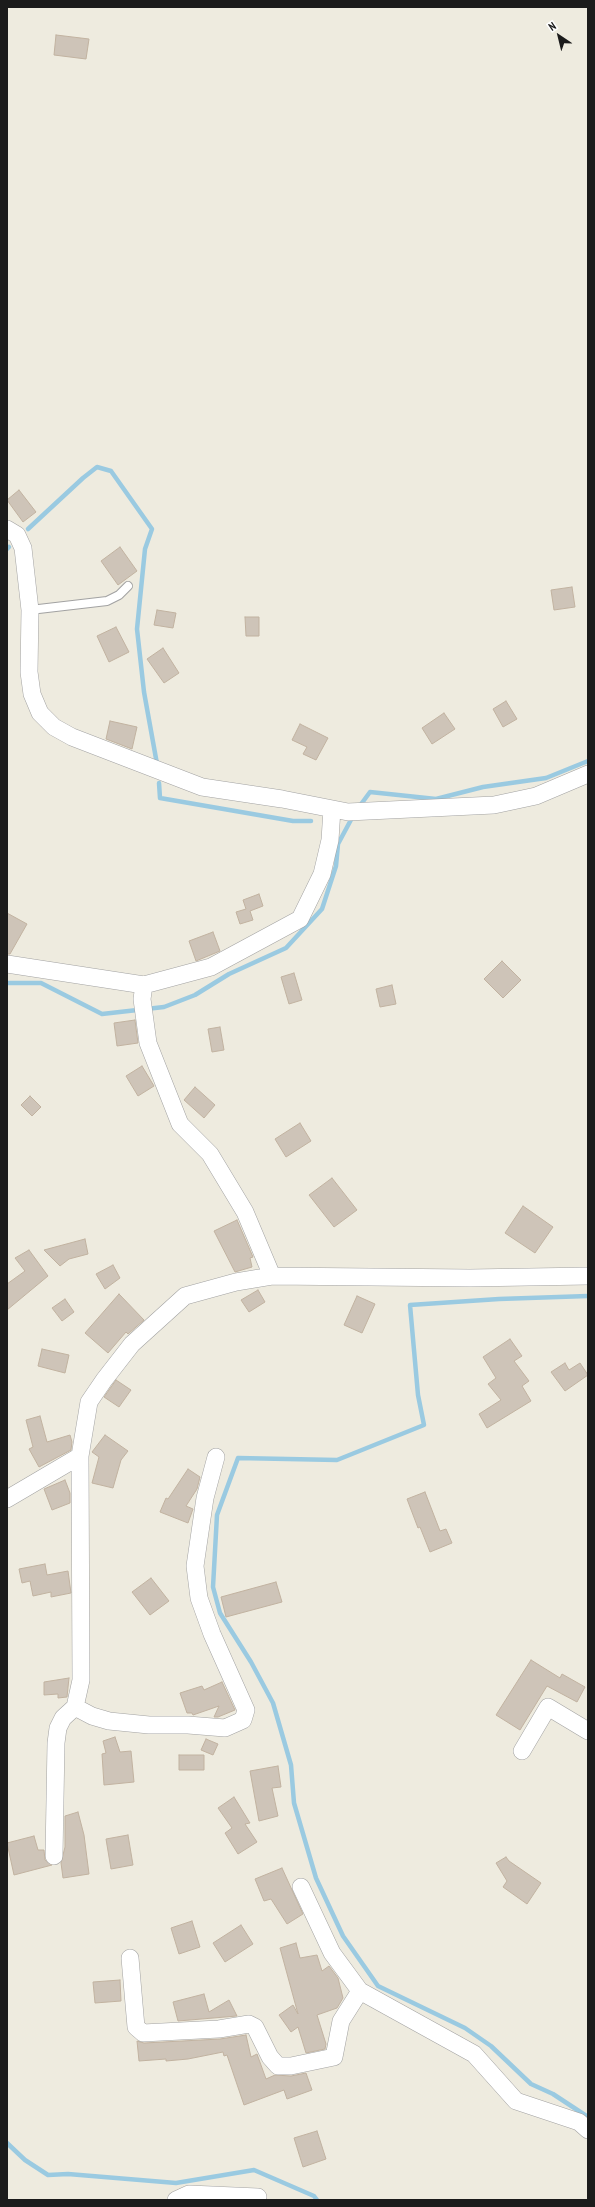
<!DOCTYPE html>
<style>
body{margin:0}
#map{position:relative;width:595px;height:2207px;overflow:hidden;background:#eeebdf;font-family:"PT Sans Narrow",sans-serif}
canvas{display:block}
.frame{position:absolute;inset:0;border:8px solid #1b1b1b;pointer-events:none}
.north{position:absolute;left:539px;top:16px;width:40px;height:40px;-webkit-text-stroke:3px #fff;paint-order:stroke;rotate:325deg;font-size:11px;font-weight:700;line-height:16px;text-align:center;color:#1b1b1b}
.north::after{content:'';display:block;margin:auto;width:14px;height:18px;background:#1b1b1b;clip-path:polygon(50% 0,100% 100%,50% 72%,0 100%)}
</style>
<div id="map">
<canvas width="595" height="2207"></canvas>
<div class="frame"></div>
<div class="north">N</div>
</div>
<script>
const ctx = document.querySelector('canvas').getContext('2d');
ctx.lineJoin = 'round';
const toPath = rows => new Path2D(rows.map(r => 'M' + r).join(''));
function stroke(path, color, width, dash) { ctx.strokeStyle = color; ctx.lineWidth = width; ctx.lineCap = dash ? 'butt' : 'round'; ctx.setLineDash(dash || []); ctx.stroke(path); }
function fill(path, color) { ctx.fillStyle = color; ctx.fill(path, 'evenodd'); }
const stream = toPath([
 [28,529,83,478,97,467,111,471,152,529,145,549,137,629,144,692,157,764],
 [7,549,9,547],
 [159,783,160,798,293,821,311,821],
 [359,807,370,792,436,799,483,787,546,778,588,761],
 [7,983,41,983,102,1014,164,1007,195,995,229,974,286,948,322,909,336,866,338,844,353,816],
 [588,1296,499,1299,410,1305,418,1395,424,1425,337,1460,238,1458,217,1515,213,1587,220,1613,251,1662,273,1703,291,1765,294,1803,316,1878,343,1936,378,1986,465,2028,491,2046,531,2084,553,2094,588,2117],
 [7,2143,25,2160,48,2175,68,2174,176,2183,254,2170,314,2196,317,2200]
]);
const building = toPath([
 [56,35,89,39,86,59,54,55,56,35],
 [19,490,36,512,23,522,7,500,19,490],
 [120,547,137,571,118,585,101,561,120,547],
 [572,587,575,607,554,610,551,590,572,587],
 [157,610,176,613,173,628,154,625,157,610],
 [245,617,259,617,259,636,246,636,245,617],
 [116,627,129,652,109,662,97,636,116,627],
 [163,648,179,673,164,683,147,659,163,648],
 [506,701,517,719,503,727,493,709,506,701],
 [444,713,455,729,432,744,422,728,444,713],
 [110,721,137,727,132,749,106,739,110,721],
 [300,724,328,738,316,760,303,754,307,747,292,740,300,724],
 [259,894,263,906,250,911,253,920,240,924,236,912,246,909,243,900,259,894],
 [7,913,27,924,10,954,7,954,7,913],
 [213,932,220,951,196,961,189,941,213,932],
 [502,961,521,980,503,998,484,979,502,961],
 [294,973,302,1000,289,1004,281,977,294,973],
 [392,985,396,1004,380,1007,376,989,392,985],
 [135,1020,138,1043,117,1046,114,1023,135,1020],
 [220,1027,224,1050,212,1052,208,1029,220,1027],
 [142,1066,154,1086,138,1096,126,1076,142,1066],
 [195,1087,215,1105,204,1118,184,1100,195,1087],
 [30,1096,41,1107,32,1116,21,1105,30,1096],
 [300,1123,311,1141,286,1157,275,1139,300,1123],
 [332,1178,357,1210,334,1227,309,1195,332,1178],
 [523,1206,553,1227,535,1253,505,1233,523,1206],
 [237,1220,253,1257,250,1258,252,1267,235,1272,214,1231,237,1220],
 [85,1239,88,1254,69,1259,60,1266,44,1250,85,1239],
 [29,1250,48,1276,7,1310,7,1284,25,1271,15,1258,29,1250],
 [113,1265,120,1278,105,1289,96,1274,113,1265],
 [258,1290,265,1302,249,1312,241,1300,258,1290],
 [119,1294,144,1320,128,1334,126,1332,108,1353,85,1333,119,1294],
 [357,1296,375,1304,362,1333,344,1325,357,1296],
 [65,1299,74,1312,62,1321,52,1308,65,1299],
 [510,1339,522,1356,514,1361,529,1381,522,1386,531,1401,487,1428,479,1414,501,1400,488,1384,496,1378,483,1357,510,1339],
 [42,1349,69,1355,65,1373,38,1366,42,1349],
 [565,1363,569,1370,580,1363,588,1375,565,1391,551,1372,565,1363],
 [116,1380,131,1390,119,1407,104,1397,116,1380],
 [40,1416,47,1442,70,1435,72,1442,71,1450,39,1467,29,1449,33,1447,26,1420,40,1416],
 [105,1435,128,1451,121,1460,113,1488,92,1483,99,1457,92,1452,105,1435],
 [188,1469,200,1477,197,1489,186,1506,193,1509,188,1523,160,1512,166,1498,168,1499,188,1469],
 [65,1480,70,1493,70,1503,52,1510,44,1489,65,1480],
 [425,1492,440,1531,446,1529,452,1543,430,1552,420,1527,418,1528,407,1499,425,1492],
 [45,1564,47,1575,68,1571,71,1593,51,1597,51,1592,33,1596,30,1581,22,1583,19,1569,45,1564],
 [151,1578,169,1601,150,1615,132,1592,151,1578],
 [276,1582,282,1602,226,1617,221,1597,276,1582],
 [531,1660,560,1678,562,1674,585,1687,577,1702,547,1686,520,1730,496,1715,531,1660],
 [69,1678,67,1697,58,1698,58,1694,44,1695,44,1682,69,1678],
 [222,1682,235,1710,218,1717,214,1717,219,1706,193,1715,192,1713,187,1713,180,1693,202,1686,204,1690,222,1682],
 [115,1737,120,1752,131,1751,134,1782,104,1785,102,1754,106,1753,103,1741,115,1737],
 [206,1739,218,1744,213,1755,201,1750,206,1739],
 [179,1755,204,1755,204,1770,179,1770,179,1755],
 [278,1766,281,1787,272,1788,278,1816,259,1821,250,1771,278,1766],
 [234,1797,250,1823,245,1824,257,1842,238,1854,225,1833,232,1828,218,1808,234,1797],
 [78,1812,84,1835,89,1874,63,1878,61,1863,65,1847,65,1816,78,1812],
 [128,1835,133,1865,111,1869,106,1839,128,1835],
 [34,1836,38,1850,44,1850,45,1860,52,1865,14,1875,7,1843,34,1836],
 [506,1857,509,1861,541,1883,527,1904,503,1887,507,1881,496,1863,506,1857],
 [282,1868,303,1914,287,1924,271,1899,264,1901,255,1879,282,1868],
 [192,1921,200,1947,179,1954,171,1928,192,1921],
 [241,1925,253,1944,225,1962,213,1943,241,1925],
 [296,1943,300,1958,317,1955,322,1971,329,1966,338,1978,343,1998,337,2008,317,2015,326,2044,325,2049,306,2053,298,2027,291,2032,279,2015,293,2005,298,2014,280,1948,296,1943],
 [120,1980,121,2001,95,2003,93,1982,120,1980],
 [204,1994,209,2012,229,2000,237,2016,178,2021,173,2002,204,1994],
 [246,2035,251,2057,257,2054,266,2079,275,2075,291,2076,306,2073,312,2090,287,2099,284,2090,244,2105,227,2055,224,2056,223,2052,188,2059,166,2061,166,2059,139,2061,137,2041,144,2043,220,2039,246,2035],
 [317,2131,326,2159,303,2167,294,2138,317,2131]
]);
const service = toPath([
 [30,610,107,601,119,595,128,586]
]);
const minor = toPath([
 [7,529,17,535,23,548,30,610,29,672,32,694,40,713,54,727,72,737,202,787,282,799,348,812,494,805,536,796,588,774],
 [7,964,144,985,211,967,300,919,322,874,330,840,332,809],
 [144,985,142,999,148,1043,180,1124,210,1154,245,1212,272,1276],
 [7,1499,80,1456,89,1402,104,1380,132,1344,185,1296,236,1282,272,1276,470,1278,588,1276],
 [75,1707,92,1716,109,1721,149,1725,188,1725,225,1728,243,1720,246,1710,212,1634,199,1598,195,1566,205,1498,216,1457],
 [522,1751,548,1707,588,1731],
 [54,1856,56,1743,58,1728,63,1718,75,1707,81,1680,80,1456],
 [301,1887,332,1953,360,1991,474,2054,516,2101,579,2122,588,2130],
 [130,1958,136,2027,143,2033,219,2029,249,2024,255,2027,270,2057,278,2066,291,2066,334,2057,341,2021,360,1991],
 [176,2200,189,2194,258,2197]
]);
stroke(stream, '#9acae1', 4.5);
fill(building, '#cec4b8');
stroke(building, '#c1b2a0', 1);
stroke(service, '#a2a2a2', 10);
stroke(minor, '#a2a2a2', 18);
stroke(service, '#fff', 8);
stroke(minor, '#fff', 17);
</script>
